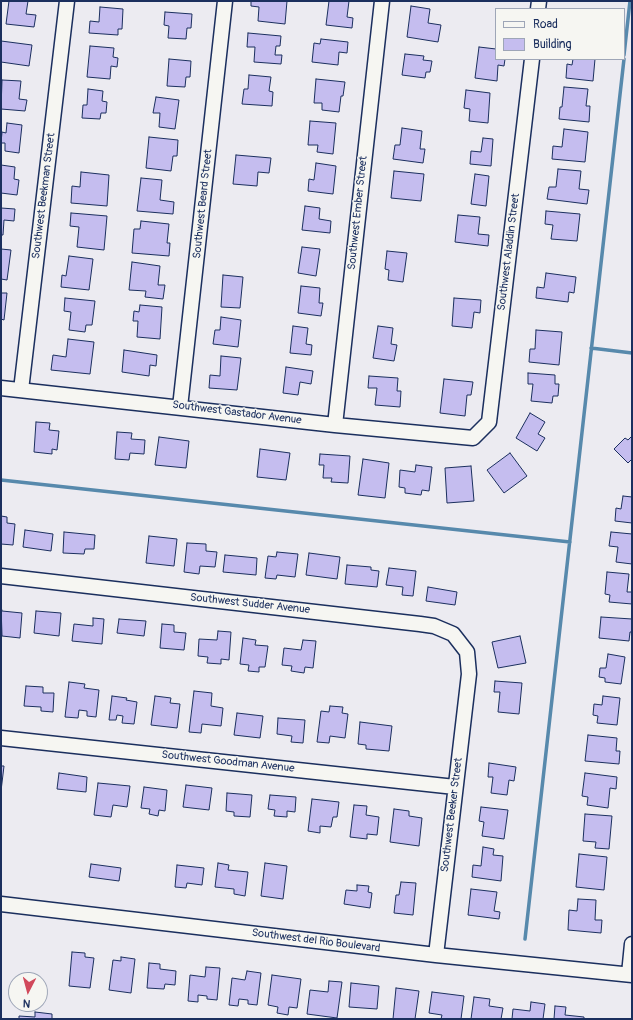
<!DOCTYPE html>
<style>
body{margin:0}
#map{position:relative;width:633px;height:1020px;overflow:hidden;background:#ecebf1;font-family:Pangolin,sans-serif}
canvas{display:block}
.frame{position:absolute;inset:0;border:2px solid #1b2f5e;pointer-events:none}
.legend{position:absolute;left:495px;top:8px;width:130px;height:52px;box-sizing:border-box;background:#f6f6f2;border:1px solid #9ea6b7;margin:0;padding:5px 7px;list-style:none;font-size:12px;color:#1b2f5e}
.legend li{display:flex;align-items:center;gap:8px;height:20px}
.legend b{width:20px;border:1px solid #9ea6b7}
.north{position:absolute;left:8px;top:972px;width:40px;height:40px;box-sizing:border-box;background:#f6f6f2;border:1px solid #9ea6b7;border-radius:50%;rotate:186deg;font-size:11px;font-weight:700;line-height:16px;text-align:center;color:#1b2f5e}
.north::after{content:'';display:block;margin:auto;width:14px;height:18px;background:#d1495b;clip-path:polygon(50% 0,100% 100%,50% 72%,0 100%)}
</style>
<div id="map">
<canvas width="633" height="1020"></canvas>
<div class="frame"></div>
<ul class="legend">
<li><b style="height:5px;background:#f6f6f2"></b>Road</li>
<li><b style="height:11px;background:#c5bdef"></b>Building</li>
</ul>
<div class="north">N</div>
</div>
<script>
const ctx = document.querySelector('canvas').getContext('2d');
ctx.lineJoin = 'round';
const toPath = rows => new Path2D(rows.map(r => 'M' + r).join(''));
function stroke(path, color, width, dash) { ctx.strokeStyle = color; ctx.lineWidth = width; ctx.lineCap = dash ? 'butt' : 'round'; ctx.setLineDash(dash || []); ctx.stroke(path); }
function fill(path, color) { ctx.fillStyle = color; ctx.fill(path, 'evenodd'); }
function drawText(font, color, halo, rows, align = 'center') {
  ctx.font = font + ' Pangolin,sans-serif'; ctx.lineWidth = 3; ctx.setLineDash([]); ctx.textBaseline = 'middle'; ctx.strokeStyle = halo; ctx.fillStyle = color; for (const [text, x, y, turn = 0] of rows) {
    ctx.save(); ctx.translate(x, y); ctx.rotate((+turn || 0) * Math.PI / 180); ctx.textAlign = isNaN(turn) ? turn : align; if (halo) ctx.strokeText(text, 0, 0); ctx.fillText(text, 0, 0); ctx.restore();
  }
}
const stream = toPath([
 [624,55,630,1],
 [591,348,632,353],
 [1,480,570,542],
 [525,939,624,59]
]);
const building = toPath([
 [9,1,28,1,26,14,36,15,34,27,6,24,9,1],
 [251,1,287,1,285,24,258,21,259,7,251,6,251,1],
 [329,1,349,1,347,17,353,18,352,28,326,25,329,1],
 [411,6,430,9,428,23,441,25,438,42,407,37,411,6],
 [100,7,123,9,122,29,118,29,118,35,89,33,90,21,99,22,100,7],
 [165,12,192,14,191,28,187,28,186,39,168,38,169,26,164,25,165,12],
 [248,33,281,36,280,46,276,46,275,55,282,55,281,64,254,62,255,47,247,47,248,33],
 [321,39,348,42,347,53,339,52,338,65,312,62,314,43,320,44,321,39],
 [1,41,32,45,29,66,1,62,1,41],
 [90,46,114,48,113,57,118,58,117,67,111,66,110,79,87,77,90,46],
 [479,47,496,49,496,59,505,59,504,66,498,65,497,81,475,78,479,47],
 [405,54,424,56,423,60,432,61,430,72,426,72,425,78,402,75,405,54],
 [169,59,191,61,190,77,186,77,185,87,167,86,169,59],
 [573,59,595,59,593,81,566,78,567,64,572,65,573,59],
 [249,75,271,77,269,91,273,92,272,106,242,104,244,89,248,89,249,75],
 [316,79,345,82,343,96,341,96,339,112,322,110,322,103,314,103,316,79],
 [2,80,21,81,19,99,27,100,25,111,1,109,2,80],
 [564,87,588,89,586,106,590,106,589,122,559,119,560,107,562,107,564,87],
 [88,89,103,91,102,101,107,102,106,113,101,113,100,119,82,118,83,105,87,105,88,89],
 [466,90,490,93,488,123,469,121,470,109,464,108,466,90],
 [156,97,179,100,175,129,159,127,160,113,153,113,156,97],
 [310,121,336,123,333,154,317,152,318,145,308,145,310,121],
 [7,123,22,125,19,153,5,151,5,143,1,143,2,132,6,133,7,123],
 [402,128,422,131,420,149,425,149,423,163,393,159,395,145,400,145,402,128],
 [564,129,588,132,585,162,552,159,553,146,562,147,564,129],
 [149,137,178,140,177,156,173,156,171,171,146,168,149,137],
 [483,138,493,139,491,166,470,164,471,151,481,152,483,138],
 [236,155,271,158,269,173,258,172,257,186,233,184,236,155],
 [316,163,336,166,333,194,308,191,309,179,314,180,316,163],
 [1,165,15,167,14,179,19,180,17,195,1,193,1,165],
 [558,169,581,171,579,189,589,190,587,204,547,199,549,187,556,187,558,169],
 [394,171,424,174,421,201,391,198,394,171],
 [81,172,109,175,107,206,71,203,72,186,80,187,81,172],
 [475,174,489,176,486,206,471,204,475,174],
 [141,178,162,180,160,200,174,202,173,214,137,211,141,178],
 [305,206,320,208,319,219,331,221,330,233,302,230,305,206],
 [1,208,15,209,14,221,4,220,3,235,1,235,1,208],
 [546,211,580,214,577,241,551,239,553,225,545,224,546,211],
 [71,213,107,216,104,250,77,247,79,227,70,226,71,213],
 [458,215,480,217,478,234,489,235,488,246,455,242,458,215],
 [141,221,169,224,167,243,170,243,169,256,132,253,134,229,140,229,141,221],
 [302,247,320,249,316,276,298,273,302,247],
 [1,249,11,250,7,280,1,279,1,249],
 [387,251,407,253,403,282,388,280,389,270,385,269,387,251],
 [69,256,93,259,89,290,61,287,62,275,66,276,69,256],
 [132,262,160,266,158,285,165,285,163,299,145,297,146,291,129,290,132,262],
 [546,273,576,277,574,293,569,292,568,302,536,298,537,287,544,288,546,273],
 [223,275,243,277,240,308,221,307,223,275],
 [301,286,320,288,319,303,323,303,321,316,298,313,301,286],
 [1,293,7,293,4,320,1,319,1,293],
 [65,298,95,301,92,325,86,325,85,332,69,330,71,312,64,311,65,298],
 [454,298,481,300,480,313,474,312,472,328,452,326,454,298],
 [140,305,162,307,160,339,137,337,138,321,133,321,134,311,139,312,140,305],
 [221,317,241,320,238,347,213,344,215,330,220,330,221,317],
 [293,326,308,328,306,344,312,345,311,355,290,353,293,326],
 [378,326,393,328,391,344,397,345,394,361,373,358,378,326],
 [536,330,562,332,559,365,529,362,530,349,535,349,536,330],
 [68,339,94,342,90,374,51,370,53,355,66,357,68,339],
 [124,350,157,355,156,366,150,365,149,376,122,372,124,350],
 [221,356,241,358,237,390,209,388,210,375,220,376,221,356],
 [286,367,313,371,311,384,300,382,298,395,283,393,286,367],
 [528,373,555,375,555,384,559,384,558,396,553,396,552,403,531,401,533,384,528,384,528,373],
 [369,376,398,378,397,391,401,391,400,407,375,405,377,388,368,388,369,376],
 [444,379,473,382,471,395,467,395,465,416,440,413,444,379],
 [530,413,545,422,538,434,545,438,537,451,516,438,530,413],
 [36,422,50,423,49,430,59,431,57,450,52,449,52,454,34,452,36,422],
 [117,432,132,433,131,439,145,440,144,454,130,453,129,460,115,459,117,432],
 [632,436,632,459,628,463,614,449,625,438,628,440,632,436],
 [159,437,189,441,186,468,155,465,159,437],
 [260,449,290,453,286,480,257,477,260,449],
 [510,453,527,476,504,493,487,470,510,453],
 [320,454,350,456,348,483,331,482,332,478,323,478,324,465,319,465,320,454],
 [363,459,389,463,385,498,358,495,363,459],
 [416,465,432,467,429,491,422,490,421,495,405,493,405,488,399,487,400,470,415,472,416,465],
 [471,466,474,501,447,503,445,468,471,466],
 [623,496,632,497,632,523,615,521,616,508,621,509,623,496],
 [1,516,7,517,7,523,15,524,13,545,1,544,1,516],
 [25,530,53,534,51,551,23,547,25,530],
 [64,532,95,535,94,549,85,549,84,554,63,553,64,532],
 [611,532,632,534,632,564,616,562,618,547,609,546,611,532],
 [149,536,177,539,174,566,146,563,149,536],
 [187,543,206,544,206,551,217,552,215,567,200,566,199,574,184,572,187,543],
 [277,552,298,554,295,577,277,575,276,579,265,578,268,556,276,557,277,552],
 [309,553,340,557,337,579,306,575,309,553],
 [225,555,257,558,256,575,223,572,225,555],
 [347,565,371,567,371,570,379,571,377,587,345,584,347,565],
 [389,568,416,571,413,596,402,595,403,587,386,585,389,568],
 [607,572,629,574,627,592,632,592,632,604,609,602,610,595,605,594,607,572],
 [428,587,457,592,455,605,426,601,428,587],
 [1,606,2,611,22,613,20,638,2,636,1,606],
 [36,611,61,613,59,636,34,633,36,611],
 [601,617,632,619,632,632,630,632,629,641,599,638,601,617],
 [93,618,104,619,102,644,72,641,74,624,93,626,93,618],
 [119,619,146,621,144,636,117,633,119,619],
 [162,624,174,625,174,632,186,633,184,650,160,648,162,624],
 [218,631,231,632,229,660,221,659,221,664,207,663,208,657,198,656,199,639,217,640,218,631],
 [520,636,526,663,498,668,492,642,520,636],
 [243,638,256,640,255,645,268,646,265,667,259,667,259,672,248,671,249,665,240,664,243,638],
 [303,640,316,641,313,668,305,667,304,673,291,671,292,666,282,665,284,648,301,650,303,640],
 [608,654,625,657,621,684,605,682,605,678,599,677,600,668,606,668,608,654],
 [495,681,522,683,519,714,498,712,500,692,494,692,495,681],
 [69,682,85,684,84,688,99,690,96,717,87,716,87,711,79,710,78,718,65,717,69,682],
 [26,686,43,687,43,693,54,693,53,712,41,711,41,707,24,706,26,686],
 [194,691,212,693,211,706,223,708,221,726,202,724,201,733,189,732,194,691],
 [112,696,127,698,126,700,137,702,134,724,122,723,123,716,117,715,116,720,109,720,112,696],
 [155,696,171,698,170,703,180,704,177,728,151,725,155,696],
 [603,696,620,698,617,725,597,723,598,716,593,715,594,704,602,705,603,696],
 [330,706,343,707,342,713,348,714,345,738,330,736,329,743,317,742,321,711,329,712,330,706],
 [237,713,263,716,260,738,234,735,237,713],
 [278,718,305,720,303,743,291,742,292,736,277,734,278,718],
 [360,722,392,726,389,751,366,749,366,745,358,744,360,722],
 [588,735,617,738,616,751,620,751,619,764,585,761,588,735],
 [489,763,516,767,514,781,509,780,507,795,491,793,493,777,488,777,489,763],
 [1,766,4,766,1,791,1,766],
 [59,773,87,777,86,792,57,789,59,773],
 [585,773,617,777,616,789,610,788,608,808,587,805,588,797,582,796,585,773],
 [98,783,130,786,127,807,113,805,111,817,94,815,98,783],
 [186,785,212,788,209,810,183,807,186,785],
 [144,787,167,790,165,811,159,810,158,816,149,814,150,809,141,808,144,787],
 [227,793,252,795,250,817,234,816,234,812,226,811,227,793],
 [270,795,296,797,295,812,287,811,287,817,274,816,275,810,268,809,270,795],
 [312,799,339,802,337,817,333,817,331,827,320,826,320,833,308,831,312,799],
 [354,805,367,806,366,815,379,817,377,835,367,834,367,839,350,837,354,805],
 [481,807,508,810,504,839,482,836,484,822,479,821,481,807],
 [394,809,409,811,409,816,422,818,419,846,390,842,394,809],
 [585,814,612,816,609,849,595,848,596,842,583,841,585,814],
 [483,847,494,849,493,855,503,856,501,881,472,877,473,865,481,866,483,847],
 [579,854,607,857,604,890,576,887,579,854],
 [218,863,229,865,228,870,248,872,245,896,234,894,234,889,215,887,218,863],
 [265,863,287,866,283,899,261,896,265,863],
 [91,864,121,868,119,881,89,877,91,864],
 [177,865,204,868,202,885,187,883,186,888,175,887,177,865],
 [401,882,416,883,413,915,394,913,396,895,399,895,401,882],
 [357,885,369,886,368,892,372,893,370,908,344,904,346,890,357,891,357,885],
 [471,889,497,892,494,911,500,912,499,919,468,915,471,889],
 [578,899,596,900,595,920,602,920,601,933,568,930,569,910,577,911,578,899],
 [72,952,85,953,85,957,94,958,90,988,69,986,72,952],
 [121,957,135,959,131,993,109,990,113,960,121,961,121,957],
 [149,963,160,964,160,969,176,971,175,985,165,984,164,989,147,988,149,963],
 [206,967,220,968,217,1000,207,999,207,996,198,995,198,1002,188,1001,190,975,205,977,206,967],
 [247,971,261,973,257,1005,248,1004,248,1000,239,999,238,1006,229,1005,232,978,245,980,247,971],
 [272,975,301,979,297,1008,289,1007,288,1015,277,1013,278,1007,268,1005,272,975],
 [329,981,342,982,337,1018,307,1014,310,990,328,992,329,981],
 [351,983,379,986,377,1009,349,1007,351,983],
 [396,988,419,991,415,1019,393,1019,396,988],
 [432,992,464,996,461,1019,441,1019,442,1015,429,1013,432,992],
 [474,997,490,999,489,1006,503,1008,501,1019,471,1019,474,997],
 [531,1002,545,1004,543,1019,512,1019,513,1009,530,1011,531,1002],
 [555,1006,566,1007,565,1015,584,1017,584,1019,554,1019,555,1006],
 [35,1012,52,1014,52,1019,19,1019,19,1016,35,1017,35,1012]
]);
const minor = toPath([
 [538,9,539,1],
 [1,388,335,425,473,438,489,422,532,59],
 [21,390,67,1],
 [180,407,225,1],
 [335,425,382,1],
 [1,576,420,624,434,626,453,634,467,652,469,674,436,955],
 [1,738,455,787],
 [1,904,436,955,632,975],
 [629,974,632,944]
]);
const streetNames = [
 ["Southwest Beekman Street",44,196,-83],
 ["Southwest Beard Street",203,204,-84],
 ["Southwest Ember Street",358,213,-84],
 ["Southwest Aladdin Street",509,252,-83],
 ["Southwest Gastador Avenue",237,413,7],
 ["Southwest Sudder Avenue",250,604,6],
 ["Southwest Goodman Avenue",228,762,6],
 ["Southwest Beeker Street",452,815,-83],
 ["Southwest del Rio Boulevard",316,941,7]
];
stroke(stream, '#5789ac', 3.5);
fill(building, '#c5bdef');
stroke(building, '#1b2f5e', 1);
stroke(minor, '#1b2f5e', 17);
stroke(minor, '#f6f6f2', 14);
drawText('11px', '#1b2f5e', '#f6f6f2', streetNames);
</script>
